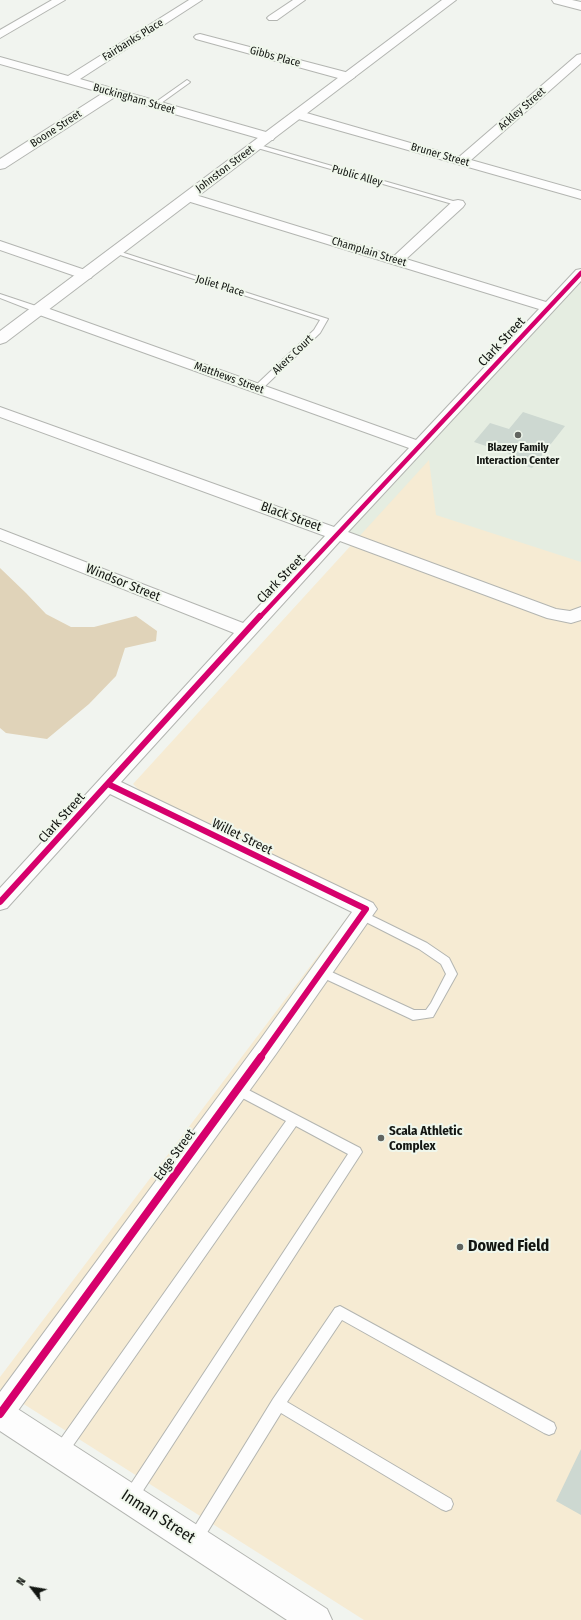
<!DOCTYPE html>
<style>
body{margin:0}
#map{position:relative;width:581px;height:1620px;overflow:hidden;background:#f1f4ef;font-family:"Fira Sans Condensed",sans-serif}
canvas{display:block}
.north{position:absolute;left:12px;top:1568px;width:40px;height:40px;-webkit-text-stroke:3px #f0f7ec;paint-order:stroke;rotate:301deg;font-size:11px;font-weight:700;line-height:16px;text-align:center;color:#131612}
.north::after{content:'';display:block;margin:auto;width:14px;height:18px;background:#131612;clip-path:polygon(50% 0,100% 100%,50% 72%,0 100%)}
</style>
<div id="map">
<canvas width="581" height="1620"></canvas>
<div class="north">N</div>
</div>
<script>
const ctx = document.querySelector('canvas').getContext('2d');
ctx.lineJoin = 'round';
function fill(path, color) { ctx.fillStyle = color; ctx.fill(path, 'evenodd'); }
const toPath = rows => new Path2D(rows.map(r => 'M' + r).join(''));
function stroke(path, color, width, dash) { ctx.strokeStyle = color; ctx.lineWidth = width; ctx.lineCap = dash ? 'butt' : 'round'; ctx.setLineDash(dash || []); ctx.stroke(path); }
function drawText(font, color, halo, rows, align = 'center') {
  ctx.font = font + ' "Fira Sans Condensed",sans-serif'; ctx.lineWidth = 4; ctx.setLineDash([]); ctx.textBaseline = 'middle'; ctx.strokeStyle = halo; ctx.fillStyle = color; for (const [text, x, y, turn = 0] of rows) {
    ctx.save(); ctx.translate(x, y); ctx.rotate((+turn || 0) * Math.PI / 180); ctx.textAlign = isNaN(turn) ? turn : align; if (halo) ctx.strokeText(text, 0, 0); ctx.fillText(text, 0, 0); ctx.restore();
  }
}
const built = toPath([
 [581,273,581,613,339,534]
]);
const green = toPath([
 [429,460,436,515,581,562,581,1620,364,1620,0,1389,0,1377,361,899,143,794,133,784]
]);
const forest = toPath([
 [0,568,26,593,46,614,71,627,94,627,136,616,157,631,156,641,125,648,116,676,89,704,47,739,6,733,0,728]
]);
const building = toPath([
 [523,412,565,426,532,468,506,459,510,454,474,442,490,423,509,429],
 [581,1449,581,1515,556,1501]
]);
const lane = toPath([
 [187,80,190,82,189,83,157,106,153,106,153,104,187,80],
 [256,144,460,203,461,204,456,205,254,147,254,145,256,144],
 [114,251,118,251,328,319,320,333,261,390,255,390,255,386,314,330,320,320,114,253,114,251],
 [0,294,42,308,43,310,36,312,0,298,0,294],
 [362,911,427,943,449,958,457,974,433,1017,413,1020,409,1018,317,975,316,972,317,969,321,968,325,969,414,1010,426,1010,431,1003,446,974,441,964,419,949,358,918,357,915,358,912,362,911],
 [237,1084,360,1148,362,1152,135,1503,130,1505,125,1503,123,1498,125,1493,348,1154,296,1126,65,1457,60,1459,55,1457,53,1452,55,1447,286,1121,233,1093,231,1089,233,1085,237,1084],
 [340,1306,554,1423,556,1428,554,1433,549,1435,544,1433,342,1320,287,1402,451,1499,453,1504,451,1509,446,1511,441,1509,281,1413,200,1544,195,1546,190,1544,188,1539,190,1534,273,1399,335,1308,340,1306]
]);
const street = toPath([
 [52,0,65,0,0,38,0,30,52,0],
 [189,0,202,0,80,79,273,134,275,137,273,140,265,140,115,97,5,168,0,169,0,159,103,93,0,64,0,57,68,76,189,0],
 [293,0,305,0,277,20,269,20,267,18,269,16,293,0],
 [200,34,353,74,355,77,349,81,196,39,194,37,196,35,200,34],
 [581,54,581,63,471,160,581,191,581,199,295,118,293,115,299,111,303,112,459,157,577,55,581,54],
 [189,193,394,256,453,201,458,200,463,201,465,204,463,207,406,259,546,302,576,270,581,269,581,281,348,532,556,609,570,611,581,607,581,620,571,623,547,618,340,541,121,782,373,903,377,909,276,1054,9,1423,0,1427,0,1392,260,1040,352,912,110,794,7,908,0,910,0,888,234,633,0,540,0,529,243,623,325,536,0,417,0,407,334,527,409,448,34,313,32,310,34,307,44,307,416,440,539,309,184,200,182,197,184,194,189,193],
 [0,241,91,272,93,275,91,278,86,279,81,278,0,250,0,241]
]);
const secondary = toPath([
 [442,0,456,0,6,342,0,344,0,331,442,0],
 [552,0,572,0,581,2,581,10,554,3,552,0],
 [0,1399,10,1404,327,1609,332,1620,287,1620,0,1431,0,1399]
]);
const cyclewayFar2 = toPath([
 [260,617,581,273]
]);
const cyclewayFar1 = toPath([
 [108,784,366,909,260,1058],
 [0,902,260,616]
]);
const cycleway = toPath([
 [0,1414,261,1057]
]);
const markers = [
 [518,435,4,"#61645f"],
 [381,1138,4,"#61645f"],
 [460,1247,4,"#61645f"]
];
const farStreetnames = [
 ["Fairbanks Place",133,40,-32],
 ["Gibbs Place",275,57,15],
 ["Buckingham Street",134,99,16],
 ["Ackley Street",522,109,-41],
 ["Boone Street",56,129,-33],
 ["Bruner Street",440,155,16],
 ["Johnston Street",225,169,-37],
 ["Public Alley",357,176,16],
 ["Champlain Street",369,252,17],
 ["Joliet Place",220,286,17],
 ["Akers Court",293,355,-44],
 ["Matthews Street",229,378,20]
];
const farPoinames = [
 ["Blazey Family",518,448],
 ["Interaction Center",518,461]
];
const streetNames = [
 ["Clark Street",502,342,-47],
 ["Black Street",291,517,20],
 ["Clark Street",281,579,-46],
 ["Windsor Street",123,583,22],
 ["Clark Street",62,818,-48],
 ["Willet Street",242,837,26],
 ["Edge Street",175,1155,-54]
];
const poiNames = [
 ["Scala Athletic",389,1131],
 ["Complex",389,1146]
];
const nearPoinames = [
 ["Dowed Field",468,1247]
];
const nearStreetnames = [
 ["Inman Street",158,1517,33]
];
fill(built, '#e5ede1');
fill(green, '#f6ebd3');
fill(forest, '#e0d3b9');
fill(building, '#cdd8d1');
stroke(lane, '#b3b5b1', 2);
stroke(street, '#b3b5b1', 2);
stroke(secondary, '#b3b5b1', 2);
fill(lane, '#fdfdfd');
fill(street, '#fdfdfd');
fill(secondary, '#fdfdfd');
stroke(cyclewayFar2, '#d6006c', 4.5);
stroke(cyclewayFar1, '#d6006c', 6);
stroke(cycleway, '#d6006c', 8);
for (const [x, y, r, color] of markers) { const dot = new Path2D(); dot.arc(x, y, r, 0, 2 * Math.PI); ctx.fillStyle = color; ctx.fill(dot); stroke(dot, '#f0f7ec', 1.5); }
drawText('11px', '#131612', '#f0f7ec', farStreetnames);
drawText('bold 11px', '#131612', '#f0f7ec', farPoinames);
drawText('13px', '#131612', '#f0f7ec', streetNames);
drawText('bold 13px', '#131612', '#f0f7ec', poiNames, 'left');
drawText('bold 16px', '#131612', '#f0f7ec', nearPoinames, 'left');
drawText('16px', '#131612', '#f0f7ec', nearStreetnames);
</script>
